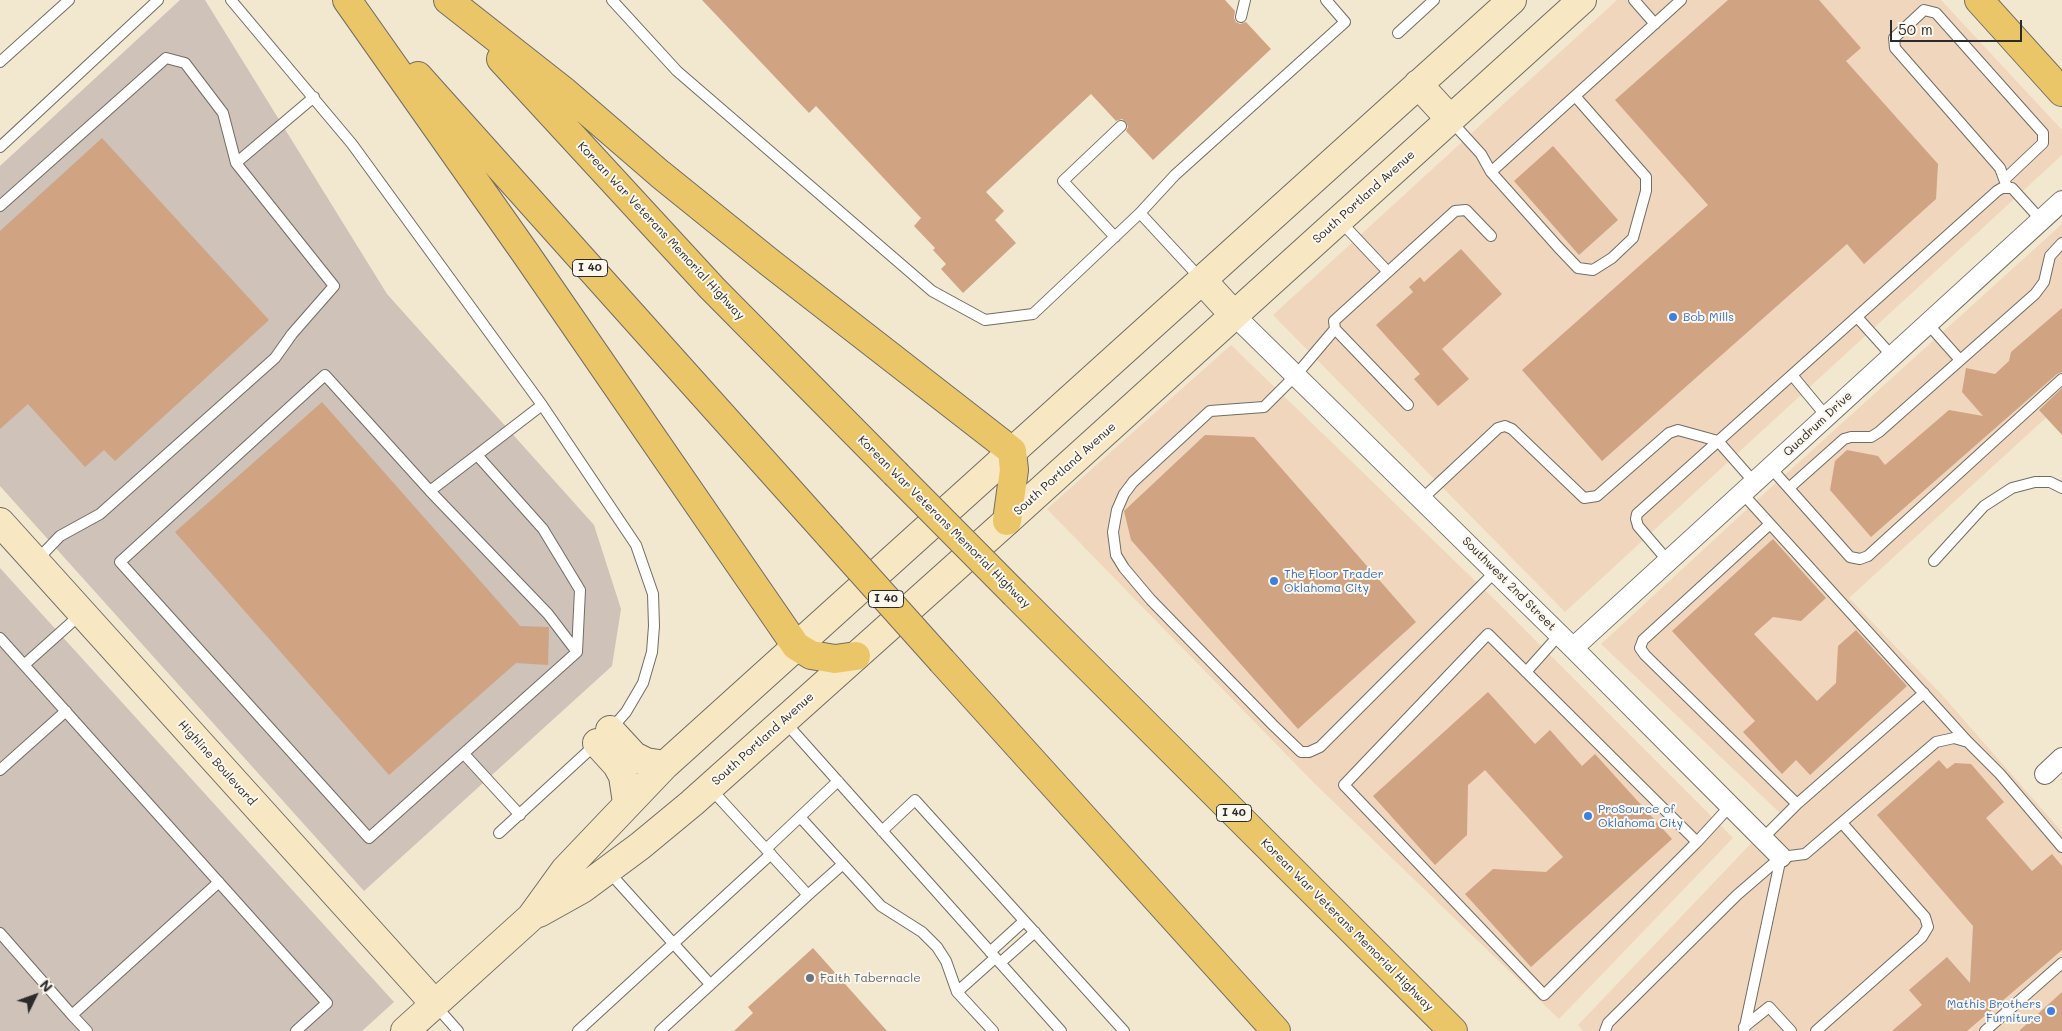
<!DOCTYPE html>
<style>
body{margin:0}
#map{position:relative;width:2062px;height:1031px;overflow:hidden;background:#f2e8cf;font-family:Mali,sans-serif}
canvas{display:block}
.north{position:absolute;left:10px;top:971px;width:50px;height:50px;-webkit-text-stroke:4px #fbf7ec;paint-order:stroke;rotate:48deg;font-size:14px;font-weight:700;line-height:20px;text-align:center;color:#2b2b2b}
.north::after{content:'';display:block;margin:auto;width:18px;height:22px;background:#2b2b2b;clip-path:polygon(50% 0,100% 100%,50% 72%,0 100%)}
.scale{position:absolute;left:1890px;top:20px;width:132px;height:22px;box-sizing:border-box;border:2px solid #2b2b2b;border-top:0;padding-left:6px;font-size:15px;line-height:18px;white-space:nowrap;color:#2b2b2b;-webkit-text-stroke:4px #fbf7ec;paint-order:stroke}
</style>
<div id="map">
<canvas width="2062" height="1031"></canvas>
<div class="north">N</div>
<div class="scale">50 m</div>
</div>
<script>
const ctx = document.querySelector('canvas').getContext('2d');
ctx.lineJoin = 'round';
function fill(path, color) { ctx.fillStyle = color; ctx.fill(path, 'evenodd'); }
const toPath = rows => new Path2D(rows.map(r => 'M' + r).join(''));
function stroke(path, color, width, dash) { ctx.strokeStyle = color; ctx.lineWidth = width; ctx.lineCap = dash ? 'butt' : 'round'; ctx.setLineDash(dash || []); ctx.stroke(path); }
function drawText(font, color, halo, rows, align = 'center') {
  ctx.font = font + ' Mali,sans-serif'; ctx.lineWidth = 4; ctx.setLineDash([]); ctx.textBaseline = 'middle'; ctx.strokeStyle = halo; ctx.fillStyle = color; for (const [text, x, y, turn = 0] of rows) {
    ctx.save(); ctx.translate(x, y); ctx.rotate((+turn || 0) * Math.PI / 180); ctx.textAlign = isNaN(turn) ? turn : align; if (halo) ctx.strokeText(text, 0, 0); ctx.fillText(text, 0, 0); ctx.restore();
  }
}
const built = toPath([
 [1617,0,1941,0,2062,130,2062,155,1565,612,1273,315],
 [2062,224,2062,403,1849,598,1942,695,2062,832,2062,1031,1583,1031,1578,1025,1780,813,1601,644,1756,501],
 [1231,345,1495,600,1733,838,1559,1019,1314,783,1047,509]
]);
const industrial = toPath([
 [180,0,205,0,387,294,594,525,621,609,612,666,364,891,0,486,0,166],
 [0,568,394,1002,362,1031,0,1031]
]);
const building = toPath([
 [702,0,1225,0,1235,11,1234,18,1236,22,1240,24,1246,22,1271,49,1153,160,1126,131,1128,127,1126,122,1122,119,1116,121,1091,94,986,192,1004,211,995,220,1016,243,963,293,941,269,946,264,933,250,935,248,914,226,921,218,816,106,809,113],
 [1728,0,1819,0,1861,48,1846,61,1938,164,1936,199,1864,264,1847,244,1602,461,1522,370,1708,205,1615,100],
 [102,138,269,320,115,461,104,450,85,467,28,404,0,429,0,231],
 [1553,146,1618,220,1579,255,1514,181],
 [1461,249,1502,294,1442,349,1469,379,1438,406,1414,379,1420,374,1376,325,1413,292,1409,287,1420,277,1424,282],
 [2062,308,2062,372,2057,374,1871,537,1830,490,1835,461,1847,450,1878,456,1885,465,1949,410,1983,416,1962,392,1966,368,1995,374,2009,361,2011,352],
 [2062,388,2062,435,2039,410],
 [322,402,520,626,549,627,548,665,516,663,389,775,175,532],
 [1205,435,1254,437,1416,622,1298,729,1131,540,1124,511],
 [1773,539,1826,598,1801,621,1773,617,1754,634,1817,701,1836,683,1838,646,1856,630,1907,686,1810,775,1796,760,1782,774,1743,732,1755,721,1672,631],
 [1488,692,1535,744,1550,730,1582,766,1595,754,1672,839,1531,967,1465,894,1493,869,1546,872,1563,857,1485,770,1468,785,1467,835,1435,865,1373,796],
 [1939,760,1947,769,1955,763,1971,764,2004,802,1986,818,2032,871,2052,854,2062,866,2062,950,1967,1031,1892,1031,1922,1005,1909,990,1947,957,1970,983,1973,926,1877,815],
 [813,948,887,1031,734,1031,753,1013,748,1007],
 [2062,992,2062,1031,2019,1031]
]);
const lane = toPath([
 [231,0,352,144,542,405,636,545,653,594,654,626,652,652,643,683,626,712,611,729],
 [612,0,677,71,932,291,985,320,1033,314,1140,213,1175,175,1345,22,1326,0],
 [1634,0,1655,24],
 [1241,17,1245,0],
 [1398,33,1434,0],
 [0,62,69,0],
 [1450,120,1481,154,1491,172,1558,247,1578,268,1593,270,1612,258,1633,238,1646,191,1646,177,1575,96],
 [0,147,158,0],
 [1491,172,1681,0],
 [2005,179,2043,143,2043,133,1936,13,1924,10,1894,38,1895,48,2000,168,2007,187],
 [0,206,166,58,185,63,223,113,236,163],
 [1140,213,1201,279],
 [1341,222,1388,272],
 [1115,237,1063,181,1121,126],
 [1857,317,1892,356],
 [1928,324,1960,360],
 [1335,329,1296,375,1264,407,1210,411,1133,482,1124,494,1117,510,1113,532,1116,555,1124,568,1151,600,1273,725,1301,752,1309,752,1320,747,1496,571],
 [1792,375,1826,416],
 [1408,405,1335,329,1334,321,1455,211,1466,210,1491,236],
 [477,455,543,529,580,590,577,652,369,838,120,562,325,375,430,491,477,455,542,405],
 [1770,467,1850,557,1860,559,1868,556,2062,379],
 [1789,488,1844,439,1851,437,1871,437,1879,432,2035,294,2044,282,2050,256,2062,243],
 [430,491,548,614,577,652],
 [1742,493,1967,741],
 [1422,499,1498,428,1505,426,1512,429,1584,498,1597,496,1669,433,1678,430,1718,441,1754,482],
 [1770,524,1643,640,1640,648,1645,655,1797,804,1924,693],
 [36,561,60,536,100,514,275,358,292,334,334,286,236,163,314,97],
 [1668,561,1638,526,1636,519,1637,514,1997,191,2002,188,2012,188,2041,220],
 [1934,561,1984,506,2012,488,2035,482,2050,482,2062,488],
 [0,638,327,1003,296,1031],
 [24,665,81,614],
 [1526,672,1560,634],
 [785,722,1061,1031],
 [464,754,520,815],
 [0,770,66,711],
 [800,817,881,906,922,932,937,947,946,961,957,992,993,1031],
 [882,831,915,800,1124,1031],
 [499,833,596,744],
 [1763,838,1797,804],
 [1697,842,1488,634,1344,785,1544,995,1697,842,1731,805],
 [766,849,838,781],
 [608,871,710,984],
 [808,895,843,864],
 [0,933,72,1015],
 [990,952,1024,921],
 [1000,963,1035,932],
 [957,992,995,958],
 [435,1005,458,1031],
 [1744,1027,1769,1007,1791,1031],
 [87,1031,72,1015,219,882],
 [578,1031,771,854],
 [660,1031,808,895,710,788],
 [1605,1031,1608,1023,1737,895,1781,857,1805,854,1936,742,1954,738,1968,742,2000,774,2062,847],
 [1744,1031,1781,857],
 [1816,1031,1922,937,1928,927,1925,917,1842,823],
 [1985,1031,2062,963]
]);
const street = toPath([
 [1234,315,1573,648,1781,857],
 [1573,648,2062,201],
 [2045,774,2062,758]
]);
const secondary = toPath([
 [1418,84,1450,119],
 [1202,280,1234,315],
 [0,522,435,1004],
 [610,730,634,756,646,762,665,765],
 [597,743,617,765,623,776,627,803],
 [539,913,582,889,640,846,692,803,1007,521,1582,0],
 [405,1031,531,917,565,870,665,765,1512,0]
]);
const primary = toPath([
 [1979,0,2062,92]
]);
const highway = toPath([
 [347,0,526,254,796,646,811,655,835,659,856,656],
 [448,0,565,92,660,174,769,262,1012,451,1014,470,1007,521],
 [501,59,712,288,895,473],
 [418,76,830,536],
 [1015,594,1453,1031],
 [942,661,1276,1031]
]);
const highwayBridge = toPath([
 [895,473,1015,594],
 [830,536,942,661]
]);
const markers = [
 [1673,317,5,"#3f7fe0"],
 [1274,581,5,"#3f7fe0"],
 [1588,816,5,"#3f7fe0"],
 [810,978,5,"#6b7280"],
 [2051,1011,5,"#3f7fe0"]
];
const shields = [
 [590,268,35],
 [886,599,35],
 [1234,813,35]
];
const shieldNames = [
 ["I 40",590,268],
 ["I 40",886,599],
 ["I 40",1234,813]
];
const streetNames = [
 ["South Portland Avenue",1364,197,-42],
 ["Korean War Veterans Memorial Highway",661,231,47],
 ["Quadrum Drive",1818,424,-43],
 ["South Portland Avenue",1065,469,-42],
 ["Korean War Veterans Memorial Highway",944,522,45],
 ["Southwest 2nd Street",1509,584,45],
 ["South Portland Avenue",763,739,-42],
 ["Highline Boulevard",217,763,48],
 ["Korean War Veterans Memorial Highway",1347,925,45]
];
const shopNames = [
 ["Bob Mills",1683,317],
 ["The Floor Trader",1284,574],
 ["Oklahoma City",1284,588],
 ["ProSource of",1598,809],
 ["Oklahoma City",1598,823],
 ["Mathis Brothers",2041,1004,"right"],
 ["Furniture",2041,1018,"right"]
];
const worshipNames = [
 ["Faith Tabernacle",820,978]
];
fill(built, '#f0d6bc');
fill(industrial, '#cec2b9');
fill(building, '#d0a383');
stroke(lane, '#716d64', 12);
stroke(street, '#716d64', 22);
stroke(secondary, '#716d64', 30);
stroke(primary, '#716d64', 30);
stroke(highway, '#716d64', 30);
stroke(lane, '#fff', 10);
stroke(street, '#fff', 20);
stroke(secondary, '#f7e8c3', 28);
stroke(primary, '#eac669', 28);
stroke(highway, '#eac669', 28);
stroke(highwayBridge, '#716d64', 30, []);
stroke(highwayBridge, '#eac669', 28);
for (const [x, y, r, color] of markers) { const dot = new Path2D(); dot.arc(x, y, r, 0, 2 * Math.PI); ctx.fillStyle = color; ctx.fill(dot); stroke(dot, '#fbf7ec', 2); }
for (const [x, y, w] of shields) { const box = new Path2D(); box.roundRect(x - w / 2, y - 8.5, w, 17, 4); ctx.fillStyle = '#fbf7ec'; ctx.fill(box); stroke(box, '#2b2b2b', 1); }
drawText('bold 11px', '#2b2b2b', null, shieldNames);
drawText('12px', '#2b2b2b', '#fbf7ec', streetNames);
drawText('12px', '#366cbe', '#fbf7ec', shopNames, 'left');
drawText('12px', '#5b616d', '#fbf7ec', worshipNames, 'left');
</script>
